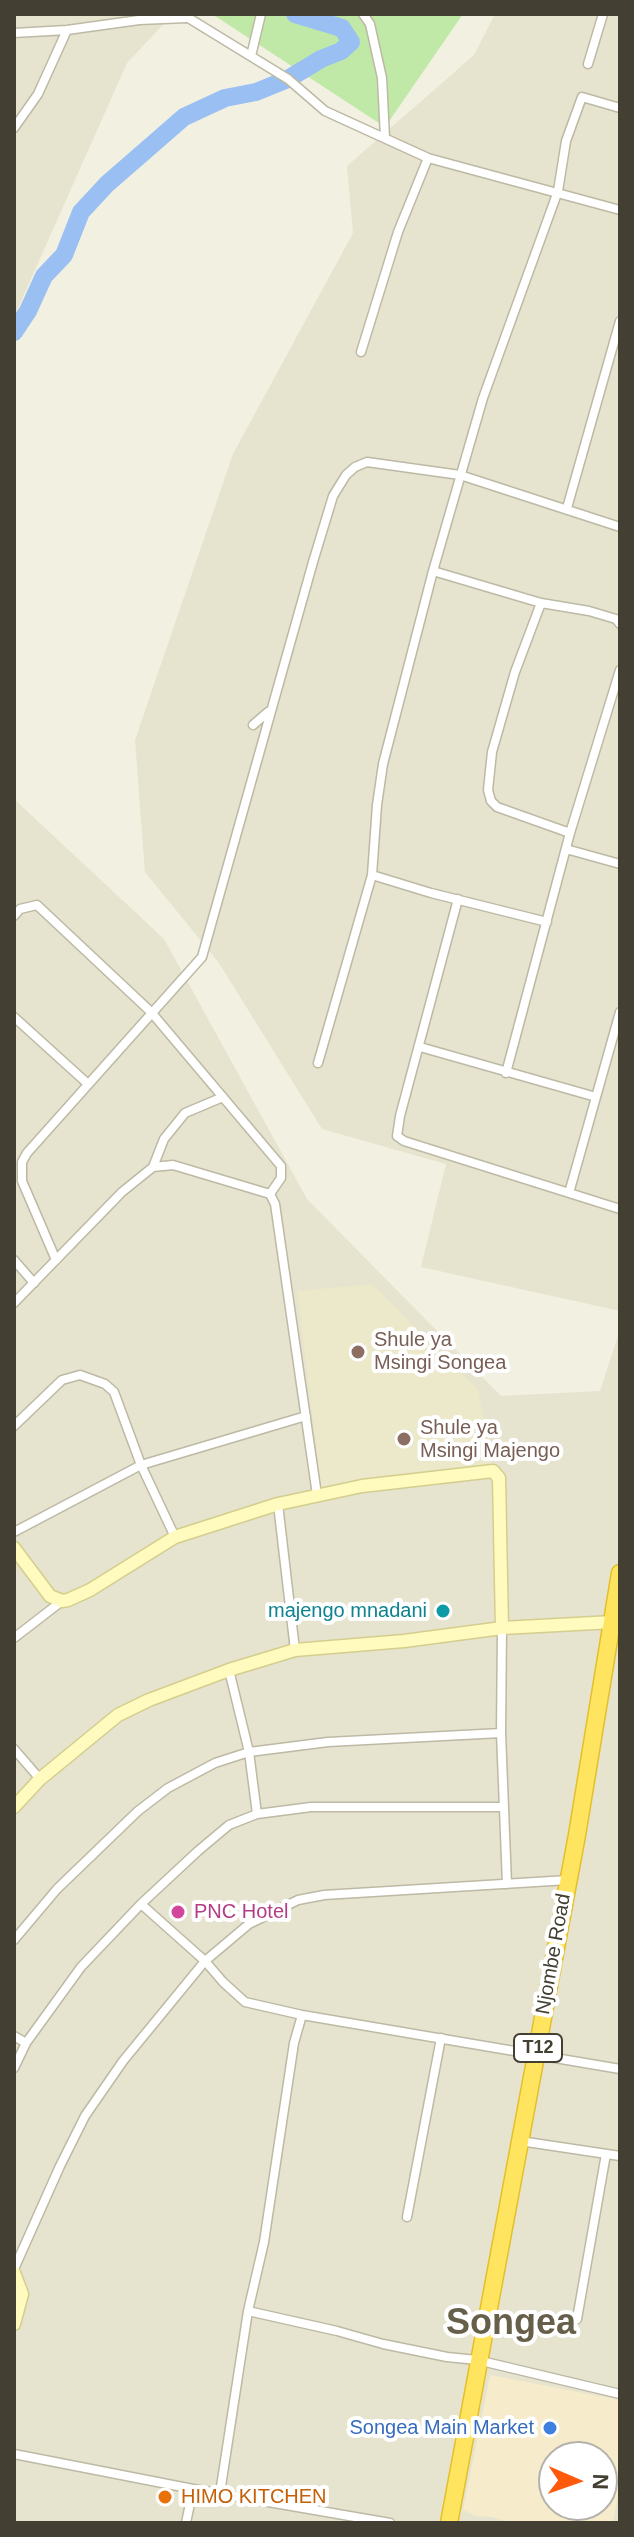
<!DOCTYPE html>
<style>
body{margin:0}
#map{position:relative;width:634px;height:2537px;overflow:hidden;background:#f2f0e1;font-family:Arial,sans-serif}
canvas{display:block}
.frame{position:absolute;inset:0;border:16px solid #433f32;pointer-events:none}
.north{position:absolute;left:538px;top:2441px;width:80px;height:80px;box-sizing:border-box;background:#fff;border:2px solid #b4b2ad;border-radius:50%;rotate:92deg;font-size:22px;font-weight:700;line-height:32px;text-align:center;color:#433f32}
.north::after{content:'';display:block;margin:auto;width:28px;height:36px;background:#ff5a0b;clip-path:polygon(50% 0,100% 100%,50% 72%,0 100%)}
</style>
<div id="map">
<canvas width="634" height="2537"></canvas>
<div class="frame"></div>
<div class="north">N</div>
</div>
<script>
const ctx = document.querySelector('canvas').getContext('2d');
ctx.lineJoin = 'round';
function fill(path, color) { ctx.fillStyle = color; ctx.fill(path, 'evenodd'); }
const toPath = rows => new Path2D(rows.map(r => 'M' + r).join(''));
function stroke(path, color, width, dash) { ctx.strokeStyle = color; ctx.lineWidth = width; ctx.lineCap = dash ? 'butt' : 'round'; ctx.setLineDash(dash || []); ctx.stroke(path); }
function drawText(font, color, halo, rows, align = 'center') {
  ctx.font = font + ' Arial,sans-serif'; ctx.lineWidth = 8; ctx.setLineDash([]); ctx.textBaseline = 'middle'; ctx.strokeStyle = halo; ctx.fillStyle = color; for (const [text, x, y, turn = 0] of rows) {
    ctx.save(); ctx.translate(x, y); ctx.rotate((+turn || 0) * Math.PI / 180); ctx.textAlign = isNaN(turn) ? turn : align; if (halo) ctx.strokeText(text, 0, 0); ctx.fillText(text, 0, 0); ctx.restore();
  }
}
const residential = toPath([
 [14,14,173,14,127,63,14,317],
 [495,14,620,14,620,1311,421,1267,446,1164,322,1129,219,963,145,872,135,740,233,454,353,233,347,166,474,55],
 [14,799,164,939,307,1199,501,1396,600,1391,620,1330,620,2523,14,2523],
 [554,2457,602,2457,602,2505,554,2505]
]);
const commercial = toPath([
 [490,2375,620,2400,620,2484,613,2523,512,2523,492,2517,475,2516,463,2510],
 [554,2457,602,2457,602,2505,554,2505]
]);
const education = toPath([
 [372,1284,478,1390,493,1469,321,1487,297,1291]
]);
const green = toPath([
 [212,14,463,14,385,127]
]);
const river = toPath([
 [14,332,28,311,44,276,64,255,81,212,107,184,184,117,225,98,256,92,288,79,321,59,341,51,351,42,342,28,295,14]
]);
const street = toPath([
 [182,14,288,79,325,111,428,158,620,210],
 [363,14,370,24,382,78,385,138],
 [14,33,67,30,139,20,187,18],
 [251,56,261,14],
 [588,64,603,14],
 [14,128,38,94,67,30],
 [361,352,398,232,428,158],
 [567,508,620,321],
 [433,571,541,603,589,611,616,619,620,624],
 [541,603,515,672,492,752,488,790,491,801,497,807,570,833],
 [253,725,268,712],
 [566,849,620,864],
 [372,875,431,893,547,922],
 [458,899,400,1116,397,1136,404,1141,620,1209],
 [14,916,20,909,37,905,151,1012,281,1166,281,1178,270,1194],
 [14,1017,88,1084],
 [420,1047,596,1097],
 [318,1063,372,875,377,805,383,764,433,571,483,398,558,191,566,141,582,97,620,108],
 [506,1073,570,833,620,670],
 [153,1167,164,1139,185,1113,223,1097],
 [569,1193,620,1012],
 [14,1260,34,1283],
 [56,1260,22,1181,22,1162,27,1153,202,957,313,562,333,496,346,475,355,467,367,462,460,475,620,527],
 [14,1303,122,1192,153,1167,173,1165,270,1194,275,1204,317,1495],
 [14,1426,62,1380,80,1375,105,1384,114,1392,141,1465,175,1537],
 [278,1504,295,1650],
 [14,1532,141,1465,306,1416],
 [502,1628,501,1733,507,1884],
 [14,1638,62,1601],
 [229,1670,249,1752,257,1814],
 [14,1749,40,1779],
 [141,1904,205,1961,223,1982,245,2002,302,2015,620,2069],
 [14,1940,57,1889,138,1811,168,1788,215,1763,249,1752,328,1742,501,1733],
 [14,2036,26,2043],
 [14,2068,26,2043,81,1967,141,1904,198,1851,229,1825,257,1814,311,1807,504,1807],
 [520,2141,620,2156],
 [407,2217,441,2038],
 [14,2269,60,2166,85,2116,123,2061,205,1961,249,1924,298,1900,324,1895,568,1880],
 [248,2311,337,2331,383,2344,447,2357,477,2360,620,2394],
 [577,2319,606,2154],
 [14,2454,193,2489,390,2523],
 [220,2493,248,2311,264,2242,294,2043,302,2015],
 [186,2523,193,2489]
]);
const secondary = toPath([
 [14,1548,50,1596,62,1601,68,1600,90,1590,175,1537,278,1504,362,1486,493,1471,499,1478,502,1628],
 [14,1807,40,1779,118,1715,149,1700,229,1670,295,1650,404,1641,502,1628,613,1622],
 [14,2273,22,2294,14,2324]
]);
const highway = toPath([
 [449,2523,577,1835,620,1573]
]);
const markers = [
 [358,1352,8,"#8d6e63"],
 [404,1439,8,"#8d6e63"],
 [443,1611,8,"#0f9aa8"],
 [178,1912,8,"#d1479c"],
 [550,2428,8,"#3f7fe0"],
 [165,2497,8,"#e8710a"]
];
const shields = [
 [538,2048,48]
];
const shieldNames = [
 ["T12",538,2048]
];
const educationNames = [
 ["Shule ya",374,1340],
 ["Msingi Songea",374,1363],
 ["Shule ya",420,1428],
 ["Msingi Majengo",420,1451]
];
const cultureNames = [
 ["majengo mnadani",427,1611]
];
const hotelNames = [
 ["PNC Hotel",194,1912]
];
const streetNames = [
 ["Njombe Road",554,1954,-80]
];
const shopNames = [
 ["Songea Main Market",534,2428]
];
const foodNames = [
 ["HIMO KITCHEN",181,2497]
];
const townNames = [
 ["Songea",511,2324]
];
fill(residential, '#e6e3cf');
fill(commercial, '#f6ebca');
fill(education, '#ece8ca');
fill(green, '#c0e9a7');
stroke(river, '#99bff3', 18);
stroke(street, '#bdb9a4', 11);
stroke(secondary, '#d4ce8e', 15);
stroke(highway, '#e4bf29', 19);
stroke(street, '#fff', 8);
stroke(secondary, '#fffabe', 12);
stroke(highway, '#ffe55f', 16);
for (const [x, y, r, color] of markers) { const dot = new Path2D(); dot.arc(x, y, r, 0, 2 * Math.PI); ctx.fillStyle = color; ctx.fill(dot); stroke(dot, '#fff', 3); }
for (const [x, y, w] of shields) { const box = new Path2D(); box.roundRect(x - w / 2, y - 14, w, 28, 6); ctx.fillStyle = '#fff'; ctx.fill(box); stroke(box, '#433f32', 2); }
drawText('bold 18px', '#433f32', null, shieldNames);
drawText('20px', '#785e54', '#fff', educationNames, 'left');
drawText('20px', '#0d838f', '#fff', cultureNames, 'right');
drawText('20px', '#b23c85', '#fff', hotelNames, 'left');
drawText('20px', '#433f32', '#fff', streetNames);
drawText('20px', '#366cbe', '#fff', shopNames, 'right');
drawText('20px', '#c56008', '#fff', foodNames, 'left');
drawText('bold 36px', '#665f49', '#fff', townNames);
</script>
